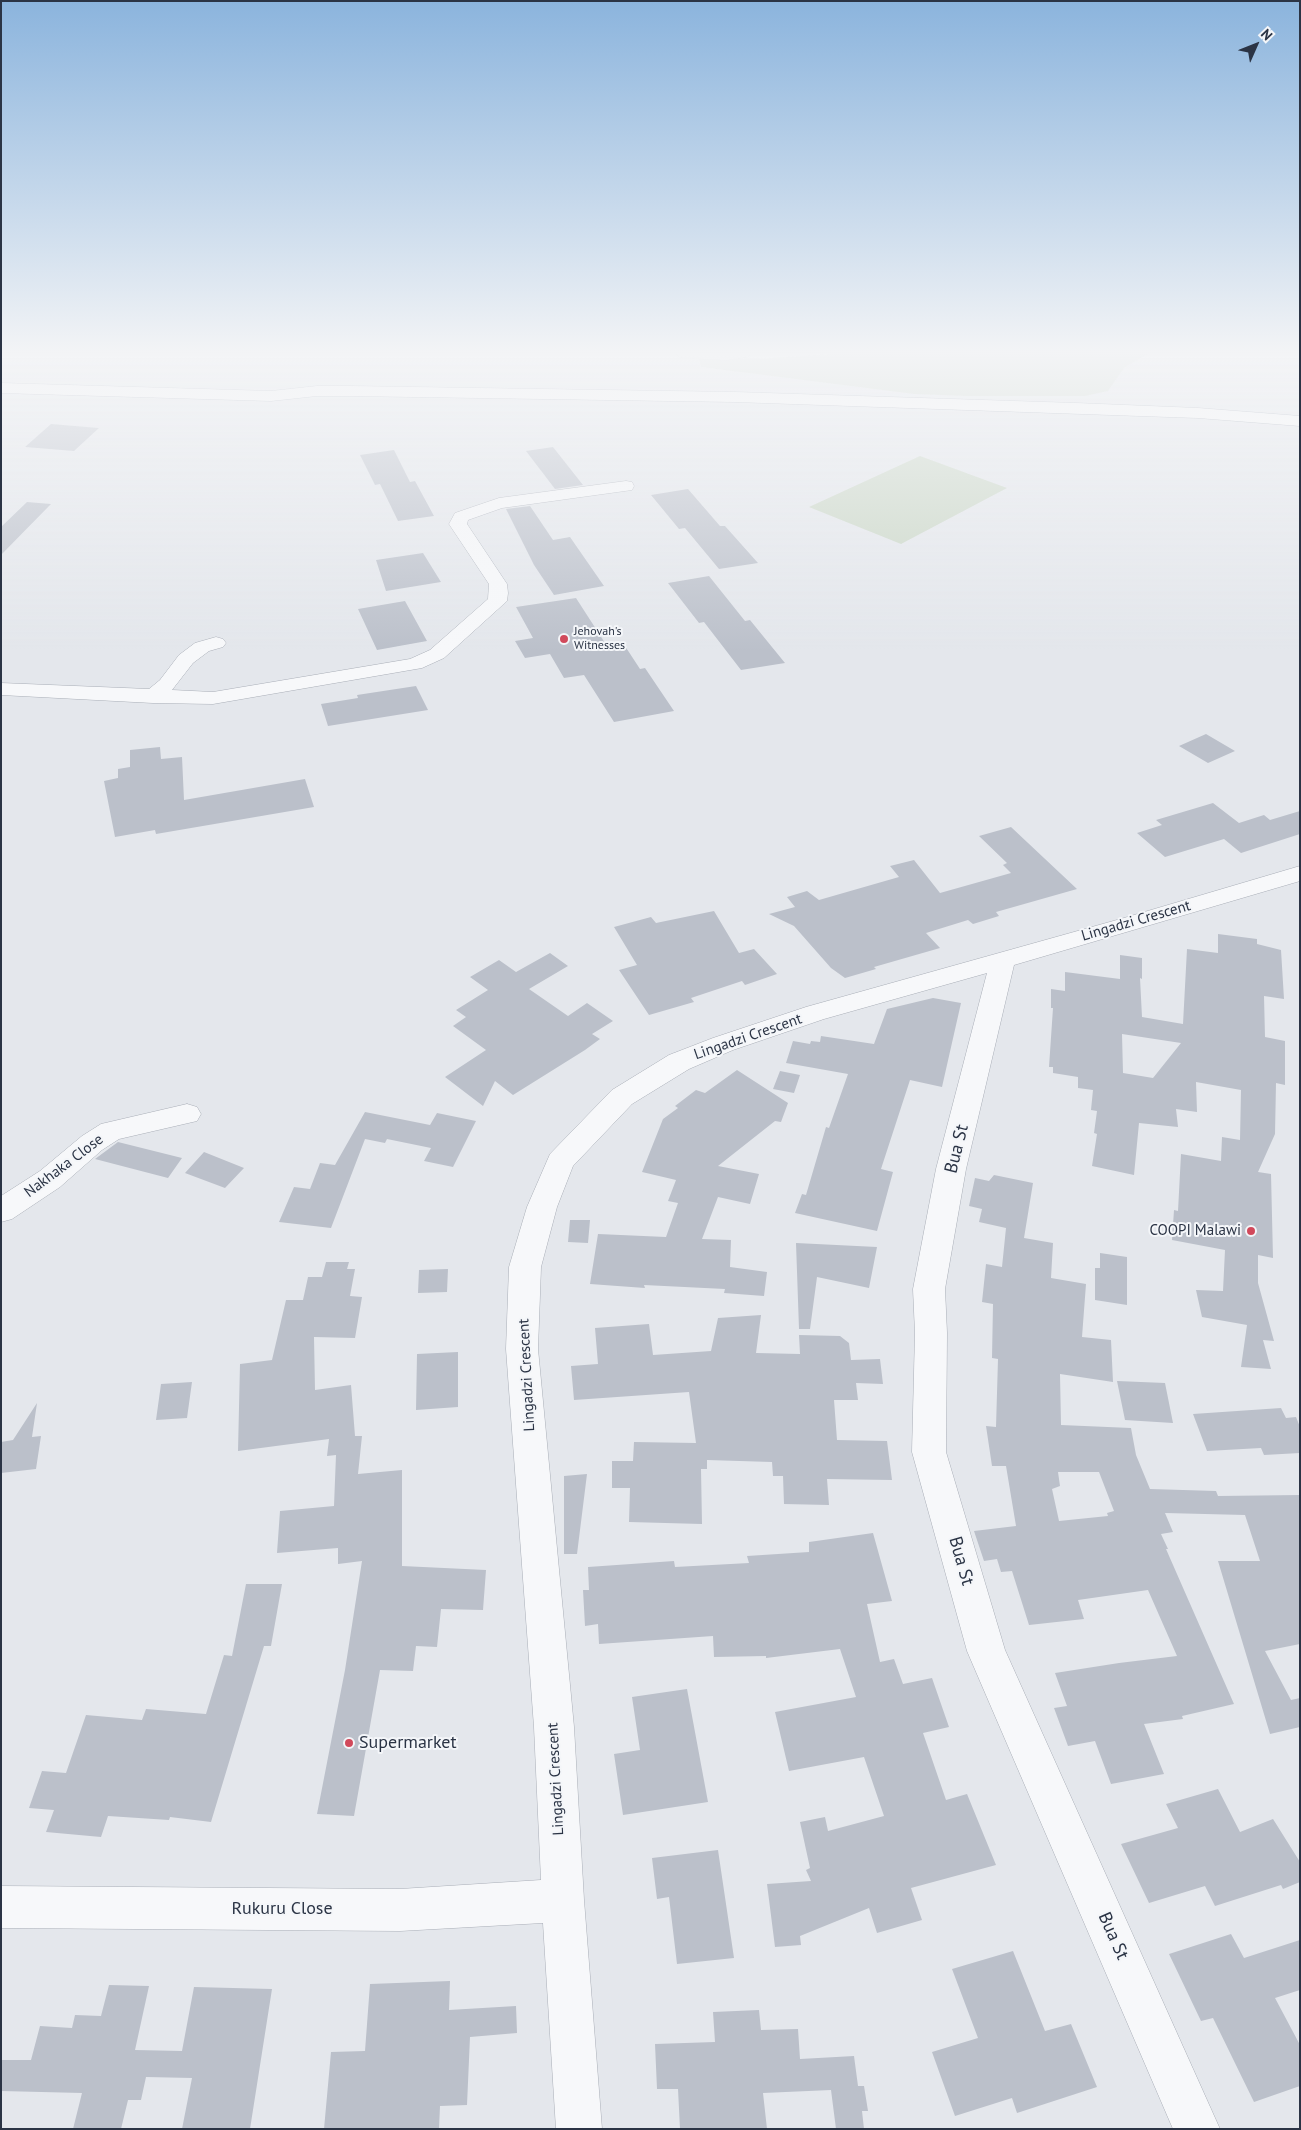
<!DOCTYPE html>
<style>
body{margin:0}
#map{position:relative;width:1301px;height:2130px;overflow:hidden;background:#e4e7ec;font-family:"PT Sans",sans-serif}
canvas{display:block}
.frame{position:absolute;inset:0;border:2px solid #2b3445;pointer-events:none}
.north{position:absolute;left:1231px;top:20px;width:50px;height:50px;-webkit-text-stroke:4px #f4f6f9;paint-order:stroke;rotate:46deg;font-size:14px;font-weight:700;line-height:20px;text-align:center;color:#2b3445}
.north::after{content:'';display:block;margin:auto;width:18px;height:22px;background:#2b3445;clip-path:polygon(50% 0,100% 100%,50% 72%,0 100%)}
</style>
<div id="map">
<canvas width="1301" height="2130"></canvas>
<div class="frame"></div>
<div class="north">N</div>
</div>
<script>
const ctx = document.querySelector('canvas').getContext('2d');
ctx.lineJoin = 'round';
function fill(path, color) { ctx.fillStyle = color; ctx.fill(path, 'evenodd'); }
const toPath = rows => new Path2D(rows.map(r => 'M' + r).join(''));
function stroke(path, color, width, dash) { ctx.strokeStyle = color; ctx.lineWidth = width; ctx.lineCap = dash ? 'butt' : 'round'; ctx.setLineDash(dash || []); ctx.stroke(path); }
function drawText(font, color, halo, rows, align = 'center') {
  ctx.font = font + ' "PT Sans",sans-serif'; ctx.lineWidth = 4; ctx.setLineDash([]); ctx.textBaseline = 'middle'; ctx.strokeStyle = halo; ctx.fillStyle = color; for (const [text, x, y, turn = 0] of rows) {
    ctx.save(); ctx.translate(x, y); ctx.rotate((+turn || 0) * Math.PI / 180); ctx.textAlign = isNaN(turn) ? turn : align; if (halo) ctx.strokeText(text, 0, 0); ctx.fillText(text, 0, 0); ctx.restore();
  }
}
const green = toPath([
 [830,354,1147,354,1124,368,1108,391,1085,396,966,396,914,394,701,367,699,359,759,359],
 [920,456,1007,488,901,544,809,507]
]);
const building = toPath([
 [51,424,99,428,74,451,25,447],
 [553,447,583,485,555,489,526,451],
 [394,450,410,482,415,481,434,516,398,521,380,484,375,485,360,455],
 [688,489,720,526,725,526,758,563,719,569,685,528,679,529,651,495],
 [27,502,51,504,1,555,1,527],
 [530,506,553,540,570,537,604,586,554,595,534,565,506,509],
 [423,553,441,582,386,591,376,560],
 [709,576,745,621,750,620,785,663,741,670,704,622,699,623,668,583],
 [576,598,607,646,623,643,640,669,645,668,674,711,614,722,584,675,564,678,550,654,525,658,515,641,533,638,516,607],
 [405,601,427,641,377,650,358,609],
 [416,686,428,710,328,726,321,704,358,698,357,695],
 [1206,734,1235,751,1208,763,1179,746],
 [160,747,161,759,182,757,184,800,305,779,314,807,156,834,155,830,115,837,104,781,118,778,118,769,130,767,130,750],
 [1213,803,1239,823,1264,815,1270,820,1300,811,1300,834,1241,853,1224,839,1165,857,1137,833,1162,825,1156,820],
 [1011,827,1077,889,996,912,999,916,973,924,968,920,926,933,940,948,874,967,876,969,845,978,831,968,794,926,769,914,795,907,787,897,807,891,819,900,899,877,890,866,914,860,940,893,1011,873,1003,865,1007,863,979,836],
 [714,911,739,953,754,949,777,974,745,985,742,981,691,998,694,1002,649,1015,619,970,637,965,614,927,651,917,656,923],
 [1218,934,1257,939,1257,944,1281,950,1284,999,1264,996,1265,1037,1285,1041,1285,1085,1276,1083,1275,1134,1258,1172,1271,1174,1273,1258,1258,1255,1258,1283,1274,1341,1263,1340,1271,1369,1241,1367,1247,1325,1202,1317,1196,1290,1223,1291,1225,1250,1172,1240,1174,1210,1178,1211,1181,1154,1221,1161,1222,1137,1240,1140,1241,1090,1196,1082,1197,1112,1176,1109,1178,1127,1139,1123,1134,1175,1092,1166,1097,1134,1094,1133,1097,1111,1091,1110,1093,1090,1078,1088,1078,1077,1053,1073,1053,1067,1049,1067,1053,1008,1051,1008,1051,989,1065,991,1065,972,1120,979,1120,955,1142,958,1142,979,1140,978,1142,1017,1183,1024,1187,949,1218,953],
 [1122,1034,1181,1043,1153,1078,1123,1073],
 [550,953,568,966,529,989,568,1016,587,1003,613,1021,592,1034,600,1039,585,1050,513,1095,495,1081,483,1106,445,1077,486,1050,453,1026,466,1017,456,1010,488,990,470,977,499,960,516,972],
 [933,998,961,1003,942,1087,910,1080,881,1169,893,1172,877,1231,795,1213,802,1194,806,1195,826,1127,829,1128,848,1074,786,1063,793,1041,810,1044,811,1041,820,1042,821,1036,874,1044,887,1009],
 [737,1070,788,1103,781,1122,775,1121,718,1166,759,1174,750,1204,718,1197,702,1239,731,1240,730,1267,767,1272,764,1296,724,1293,725,1289,644,1285,645,1288,590,1284,598,1234,666,1237,678,1203,668,1201,676,1180,642,1172,663,1119,678,1108,675,1106,696,1090,705,1093],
 [780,1071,800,1075,794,1093,773,1089],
 [365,1112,430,1125,437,1113,476,1121,453,1167,424,1161,431,1148,387,1139,385,1143,365,1139,331,1228,279,1222,294,1187,310,1189,320,1163,335,1165],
 [118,1142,182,1158,168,1178,95,1159],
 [204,1152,244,1168,225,1188,185,1173],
 [994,1175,1033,1183,1024,1238,1053,1243,1051,1278,1086,1284,1082,1337,1111,1340,1113,1382,1060,1374,1061,1425,1131,1428,1136,1455,1150,1489,1216,1491,1218,1496,1300,1495,1300,1644,1265,1651,1291,1700,1300,1698,1300,1727,1270,1734,1218,1561,1260,1561,1245,1515,1165,1513,1173,1532,1161,1534,1168,1549,1166,1549,1234,1704,1182,1716,1183,1719,1144,1724,1164,1774,1111,1784,1095,1741,1068,1746,1054,1708,1067,1706,1055,1673,1119,1663,1177,1656,1148,1590,1078,1600,1084,1619,1029,1625,1012,1571,1001,1572,997,1559,984,1561,974,1531,1016,1526,1006,1466,992,1466,986,1426,996,1427,998,1359,992,1358,993,1304,982,1302,986,1264,1002,1267,1006,1228,979,1222,982,1209,969,1206,975,1178,989,1181],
 [1058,1472,1099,1472,1114,1511,1107,1513,1108,1516,1059,1521,1052,1489,1060,1486],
 [570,1220,590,1220,588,1243,568,1242],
 [796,1243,877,1247,869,1288,817,1277,810,1329,799,1329],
 [1100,1253,1127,1257,1127,1305,1095,1300,1095,1268,1100,1268],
 [326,1262,349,1262,347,1269,355,1269,350,1296,362,1297,355,1338,314,1337,315,1390,351,1385,355,1436,362,1436,358,1474,402,1470,402,1566,486,1570,483,1610,441,1609,437,1647,416,1646,413,1671,380,1670,354,1816,317,1814,345,1670,362,1561,338,1564,338,1548,277,1553,280,1511,334,1506,336,1455,327,1456,329,1439,238,1451,240,1364,272,1360,286,1300,303,1300,308,1277,322,1277],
 [448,1269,447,1292,418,1293,419,1270],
 [761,1315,756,1353,800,1354,799,1335,840,1336,849,1343,851,1360,880,1359,883,1384,856,1383,858,1400,834,1400,837,1440,887,1441,892,1480,827,1479,829,1505,784,1504,783,1476,773,1476,772,1462,707,1460,707,1469,701,1469,702,1524,629,1522,630,1488,612,1488,612,1461,633,1461,634,1442,696,1443,689,1392,574,1400,571,1366,598,1364,595,1328,649,1324,653,1355,711,1351,718,1318],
 [458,1352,458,1407,416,1410,417,1354],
 [1117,1381,1165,1383,1173,1423,1125,1420],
 [192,1382,187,1418,156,1420,161,1384],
 [37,1403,32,1437,41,1436,36,1469,1,1473,1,1442,13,1440],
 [1281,1408,1286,1418,1296,1417,1300,1427,1300,1453,1264,1455,1261,1448,1207,1451,1193,1414],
 [587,1474,577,1554,564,1554,564,1476],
 [873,1533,892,1601,867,1604,880,1662,894,1659,903,1684,932,1678,949,1727,923,1733,946,1800,967,1794,996,1865,911,1888,922,1920,877,1933,869,1908,800,1936,801,1945,775,1947,767,1884,811,1881,806,1870,810,1868,800,1822,825,1817,828,1831,884,1816,864,1757,789,1771,775,1712,856,1697,840,1649,766,1658,766,1656,714,1657,713,1636,599,1644,598,1624,585,1626,583,1590,589,1590,588,1567,674,1561,675,1567,749,1563,747,1556,809,1552,809,1542],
 [246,1584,282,1584,271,1646,264,1646,211,1822,170,1817,169,1820,108,1816,101,1837,46,1832,54,1810,29,1808,42,1771,66,1773,86,1715,142,1720,146,1709,206,1714,224,1655,232,1656],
 [687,1689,708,1802,623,1815,614,1754,640,1750,632,1697],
 [1218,1789,1240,1832,1273,1819,1300,1862,1300,1882,1283,1889,1281,1885,1215,1906,1205,1886,1149,1903,1121,1844,1178,1828,1166,1804],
 [718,1850,734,1958,677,1964,669,1897,657,1899,652,1858],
 [1231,1934,1244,1958,1300,1940,1300,1990,1275,1998,1300,2045,1300,2086,1254,2102,1213,2018,1201,2021,1169,1954],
 [1013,1951,1045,2031,1071,2024,1097,2087,1017,2113,1012,2098,955,2116,932,2052,978,2038,952,1969],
 [450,1981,449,2010,516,2006,517,2033,470,2037,467,2105,440,2106,439,2129,324,2129,331,2052,365,2051,370,1984],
 [109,1985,149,1986,135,2050,182,2051,194,1987,272,1989,250,2129,182,2129,192,2078,146,2077,141,2100,128,2100,121,2129,73,2129,82,2093,1,2091,1,2060,31,2060,40,2026,72,2028,75,2015,101,2016],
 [759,2010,761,2030,798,2029,800,2059,854,2056,858,2086,864,2086,868,2111,862,2111,864,2129,836,2129,831,2090,763,2093,767,2129,680,2129,678,2089,657,2089,655,2044,715,2042,713,2012]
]);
const minor = toPath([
 [677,354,750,354,748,357,727,360,684,358,679,357,677,354],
 [626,481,632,482,634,486,632,490,502,508,468,520,467,524,507,584,508,593,507,601,444,658,422,668,213,704,153,703,1,695,1,683,149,689,160,680,179,655,195,643,216,637,223,639,226,643,223,647,209,651,193,663,172,690,213,692,410,659,430,650,488,599,489,584,449,524,455,513,499,498,626,481],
 [1300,866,1300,881,1014,965,966,1169,945,1289,947,1333,946,1452,1005,1650,1220,2129,1173,2129,967,1651,912,1452,915,1333,913,1289,936,1169,987,973,824,1019,733,1050,689,1069,632,1104,573,1166,557,1207,541,1267,538,1349,574,1727,584,1900,602,2129,556,2129,543,1923,400,1931,1,1928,1,1886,400,1889,541,1880,534,1727,506,1349,509,1267,527,1207,550,1154,612,1090,669,1055,713,1038,806,1007,1124,918,1300,866],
 [187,1104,197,1107,201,1114,197,1121,119,1139,102,1150,60,1187,12,1219,1,1222,1,1196,40,1171,82,1136,101,1124,187,1104]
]);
const highway = toPath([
 [1,383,271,391,317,386,350,386,735,392,1076,403,1198,408,1300,416,1300,426,1198,418,735,402,350,396,317,396,271,401,1,393,1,383]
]);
const markers = [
 [564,639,5,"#d1495b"],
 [1251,1231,5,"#d1495b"],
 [349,1743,5,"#d1495b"]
];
const farPoinames = [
 ["Jehovah's",574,632],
 ["Witnesses",574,646]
];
const streetNames = [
 ["Lingadzi Crescent",1136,921,-16],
 ["Lingadzi Crescent",748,1037,-19],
 ["Nakhaka Close",64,1166,-37],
 ["Lingadzi Crescent",527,1375,-93],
 ["Lingadzi Crescent",556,1779,-93]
];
const poiNames = [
 ["COOPI Malawi",1241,1231]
];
const nearStreetnames = [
 ["Bua St",957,1149,-76],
 ["Bua St",961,1561,74],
 ["Rukuru Close",282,1909],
 ["Bua St",1113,1936,66]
];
const nearPoinames = [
 ["Supermarket",359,1743]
];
fill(green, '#c9d6c5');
fill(building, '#bbc0ca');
stroke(minor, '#a9aeb7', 1);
stroke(highway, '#8b94a3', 1);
fill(minor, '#f7f8fa');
fill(highway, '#fff');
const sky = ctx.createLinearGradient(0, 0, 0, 652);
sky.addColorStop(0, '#8bb4dd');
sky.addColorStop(0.54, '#f3f4f6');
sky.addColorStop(1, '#f3f4f600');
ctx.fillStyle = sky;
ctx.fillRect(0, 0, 1301, 652);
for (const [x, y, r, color] of markers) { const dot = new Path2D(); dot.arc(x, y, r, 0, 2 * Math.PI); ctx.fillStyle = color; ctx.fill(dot); stroke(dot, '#f4f6f9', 2); }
drawText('12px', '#2b3445', '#f4f6f9', farPoinames, 'left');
drawText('15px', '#2b3445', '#f4f6f9', streetNames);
drawText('15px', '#2b3445', '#f4f6f9', poiNames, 'right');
drawText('18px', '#2b3445', '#f4f6f9', nearStreetnames);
drawText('18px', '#2b3445', '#f4f6f9', nearPoinames, 'left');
</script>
